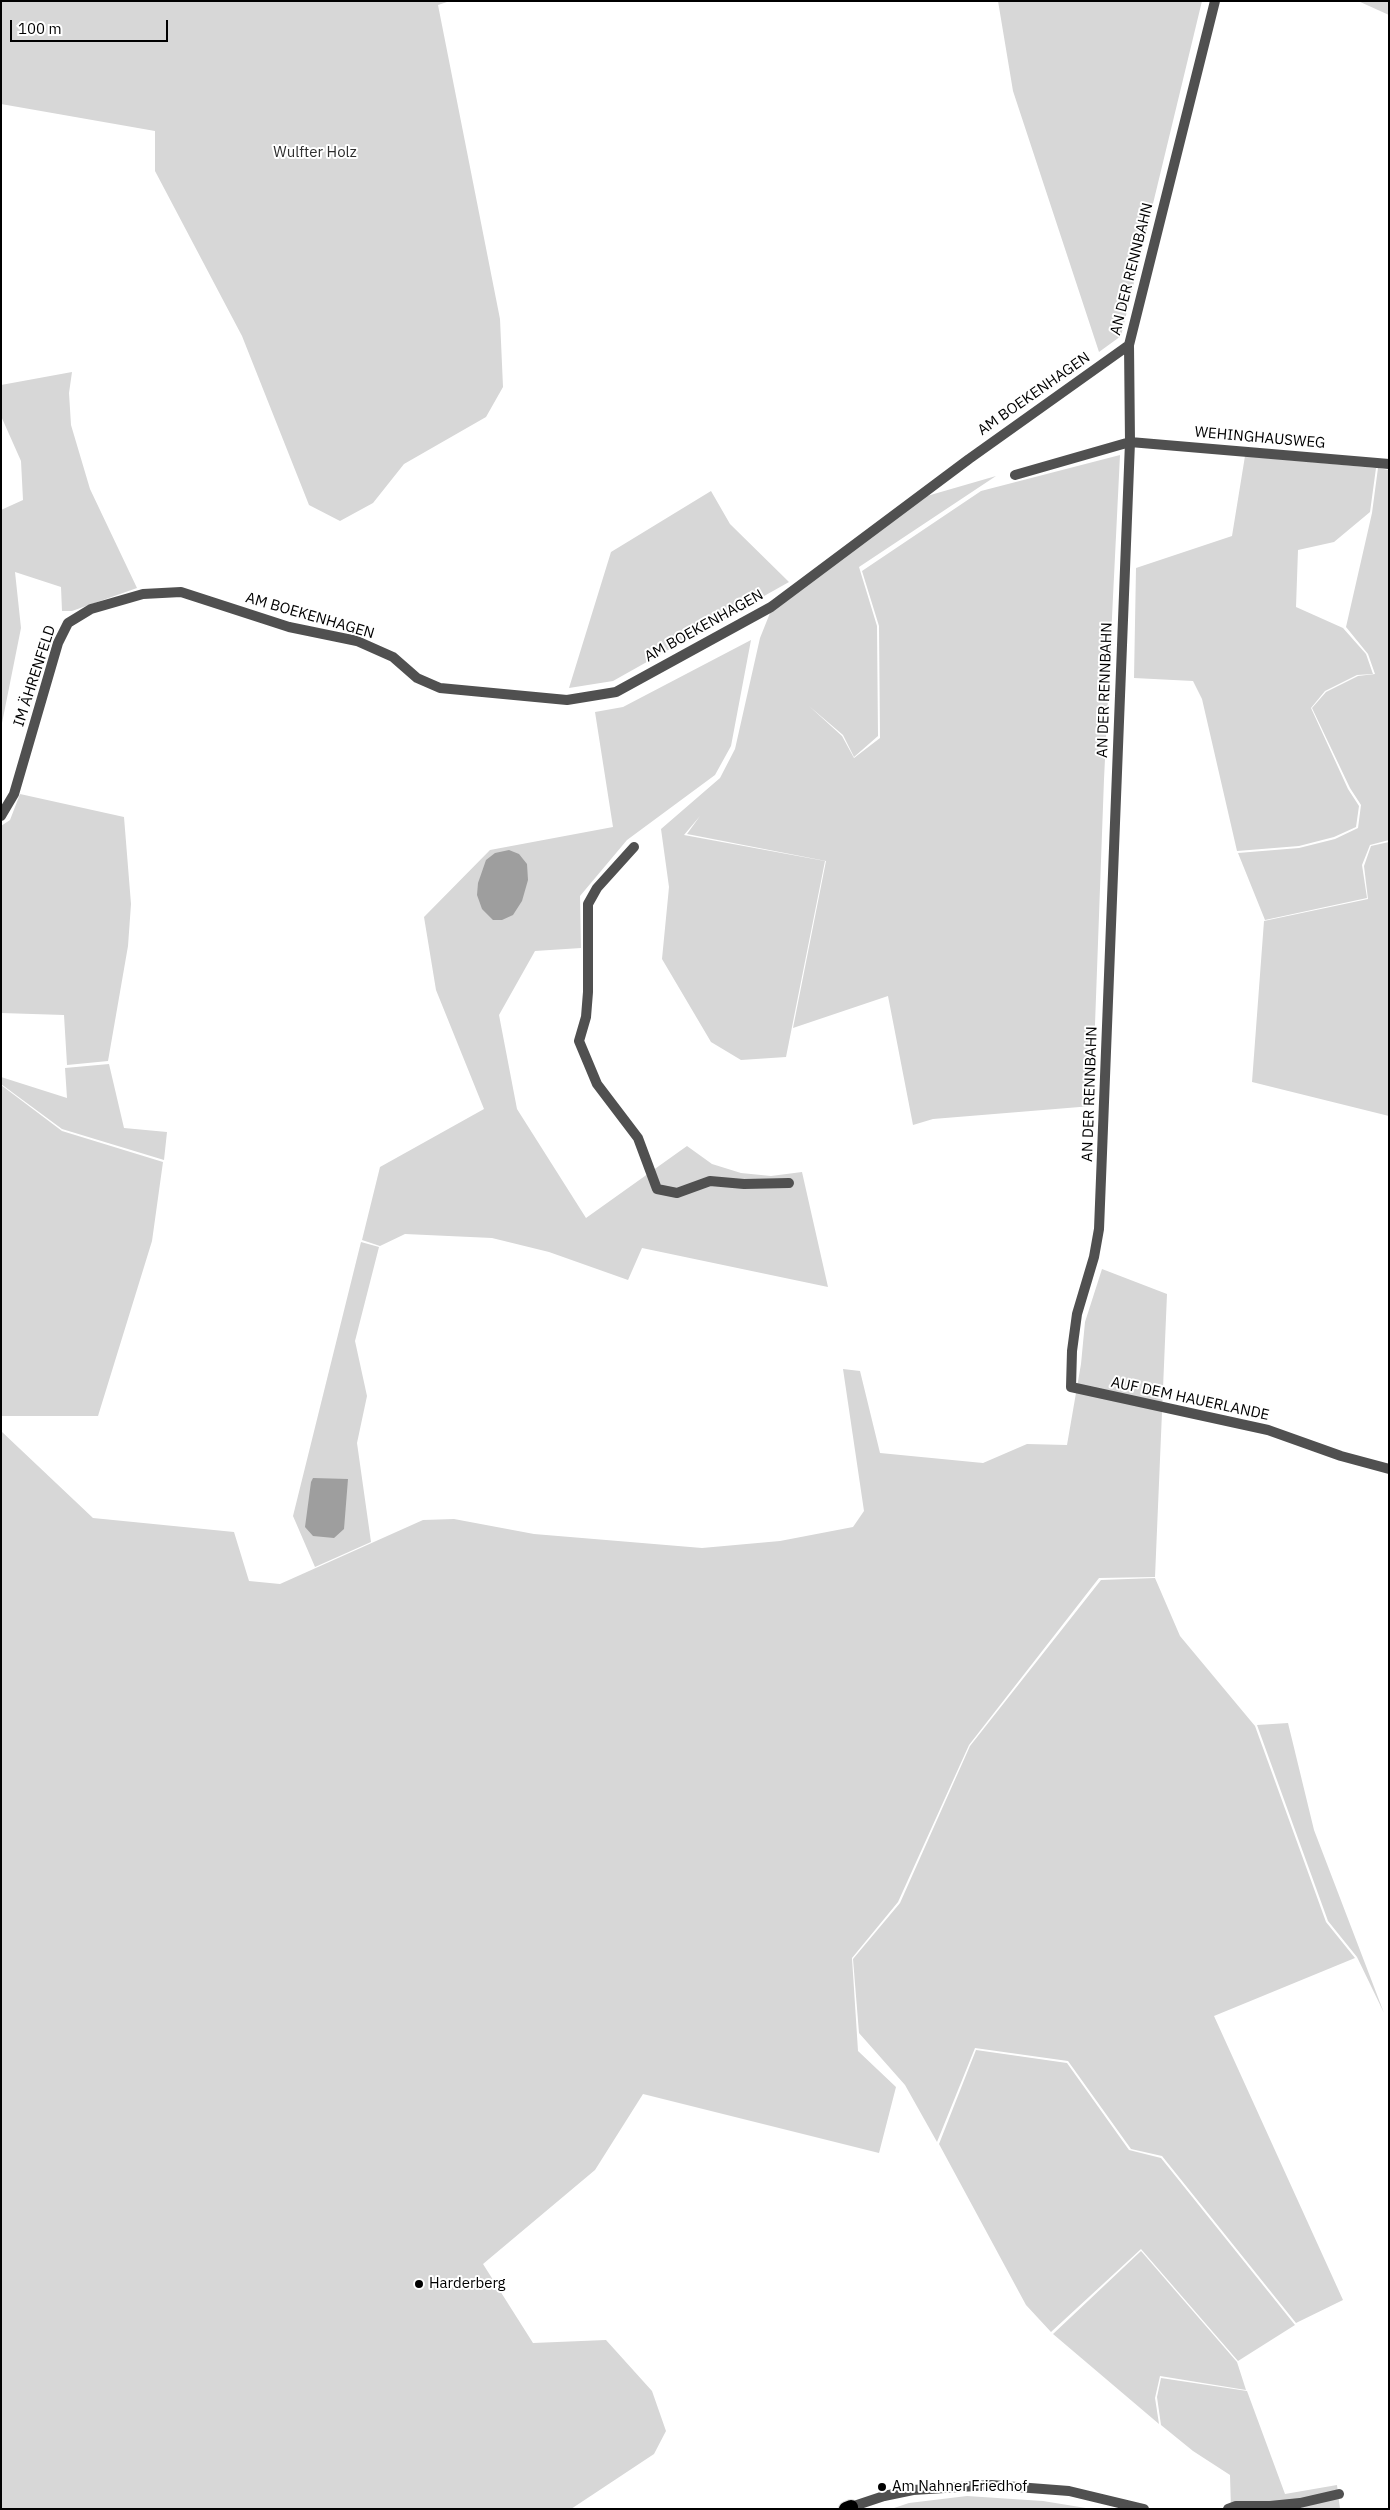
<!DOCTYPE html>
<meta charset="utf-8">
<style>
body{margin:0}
#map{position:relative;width:1390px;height:2510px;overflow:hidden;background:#fff;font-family:"IBM Plex Sans",sans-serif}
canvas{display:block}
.frame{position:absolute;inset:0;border:2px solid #000;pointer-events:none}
.scale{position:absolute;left:10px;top:20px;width:158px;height:22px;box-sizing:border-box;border:2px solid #000;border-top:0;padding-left:6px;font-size:15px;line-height:18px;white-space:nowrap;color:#000;-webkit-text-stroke:4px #fff;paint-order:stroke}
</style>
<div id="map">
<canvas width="1390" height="2510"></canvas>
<div class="frame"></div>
<div class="scale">100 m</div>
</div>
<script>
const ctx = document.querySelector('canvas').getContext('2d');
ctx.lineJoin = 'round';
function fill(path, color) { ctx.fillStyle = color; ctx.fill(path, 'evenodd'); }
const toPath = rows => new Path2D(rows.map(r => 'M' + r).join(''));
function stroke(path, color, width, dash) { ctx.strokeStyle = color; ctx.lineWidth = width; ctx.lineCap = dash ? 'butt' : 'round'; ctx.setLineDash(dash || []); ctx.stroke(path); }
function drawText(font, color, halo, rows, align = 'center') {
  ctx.font = font + ' "IBM Plex Sans",sans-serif'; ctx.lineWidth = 4; ctx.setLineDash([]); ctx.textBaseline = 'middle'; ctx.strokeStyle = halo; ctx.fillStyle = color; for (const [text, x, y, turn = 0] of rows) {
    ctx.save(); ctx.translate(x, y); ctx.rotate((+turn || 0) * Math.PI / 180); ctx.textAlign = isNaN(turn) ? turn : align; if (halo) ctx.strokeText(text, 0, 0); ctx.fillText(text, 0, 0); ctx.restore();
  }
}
const green = toPath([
 [1,1,450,1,438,5,500,319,503,387,486,417,404,464,373,503,340,521,309,505,242,336,155,171,155,131,1,104],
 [998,1,1202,1,1121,336,1099,352,1013,91],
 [1358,1,1389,1,1389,15],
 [72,372,69,393,71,425,90,489,137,588,72,611,62,611,61,587,15,572,21,628,1,728,1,510,23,500,21,461,1,416,1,385],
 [1120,455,1104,779,1092,1106,933,1119,913,1125,888,996,793,1028,826,861,687,834,700,816,684,835,825,861,786,1057,741,1060,711,1042,662,959,669,887,661,829,720,778,735,749,760,638,772,608,927,496,996,476,859,567,877,626,878,736,854,757,843,735,809,706,842,736,854,758,880,738,879,626,862,571,981,491],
 [1245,456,1376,468,1370,512,1334,542,1298,550,1296,607,1343,628,1366,654,1373,674,1357,675,1325,691,1311,708,1348,789,1359,806,1356,827,1334,837,1299,846,1237,851,1202,699,1193,681,1134,678,1136,568,1232,536],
 [1378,468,1389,470,1389,840,1370,845,1362,865,1367,898,1265,920,1238,853,1299,848,1335,839,1358,828,1361,805,1350,788,1312,708,1326,692,1358,676,1375,674,1368,654,1346,627,1372,513],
 [711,491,730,524,789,582,613,681,569,688,611,552],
 [751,640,731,746,715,775,627,840,580,896,581,948,535,951,499,1015,517,1109,586,1218,687,1146,712,1164,741,1173,771,1176,802,1172,828,1287,642,1248,628,1280,549,1252,492,1238,405,1234,380,1246,362,1240,380,1167,484,1109,436,990,424,917,490,850,613,827,595,712,623,707],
 [20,794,124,817,131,904,128,946,108,1061,67,1065,64,1015,1,1013,1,826,10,820],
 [1389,842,1389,1116,1252,1082,1264,921,1368,899,1364,866,1371,846],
 [109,1064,124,1128,167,1132,164,1160,62,1129,1,1084,1,1077,67,1098,65,1068],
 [1,1085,62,1131,163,1162,152,1241,98,1416,1,1416],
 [361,1242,379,1247,355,1341,367,1396,357,1443,371,1542,315,1567,293,1516],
 [1102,1269,1167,1294,1155,1577,1099,1578,969,1745,898,1902,852,1958,858,2051,896,2087,879,2153,643,2094,595,2170,483,2264,533,2343,606,2340,652,2391,666,2431,654,2454,571,2509,1,2509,1,1431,93,1518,234,1532,249,1581,280,1584,423,1520,454,1519,534,1534,702,1548,780,1541,853,1527,864,1511,843,1369,860,1371,880,1453,983,1463,1027,1444,1067,1445,1081,1364,1085,1322],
 [1155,1578,1180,1636,1255,1726,1326,1922,1355,1958,1214,2016,1343,2300,1296,2323,1162,2156,1131,2149,1068,2061,975,2048,937,2142,905,2085,859,2033,853,1959,900,1903,970,1746,1101,1580],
 [1288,1723,1314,1830,1384,2013,1357,1957,1328,1921,1257,1725],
 [976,2050,1067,2063,1129,2150,1161,2158,1295,2325,1238,2361,1141,2249,1051,2332,1026,2305,939,2144],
 [1141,2251,1237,2362,1246,2390,1160,2376,1155,2398,1159,2424,1053,2334],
 [1161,2378,1247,2391,1285,2494,1337,2485,1340,2509,1231,2509,1230,2475,1193,2451,1161,2425,1157,2397],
 [967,2496,1043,2501,1092,2509,891,2509,909,2503]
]);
const water = toPath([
 [509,850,519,854,527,864,528,880,522,901,513,915,502,920,493,920,482,909,477,895,478,883,486,860,495,853],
 [313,1478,348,1479,344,1529,334,1538,313,1536,305,1527,311,1482]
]);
const minor = toPath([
 [1215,1,1129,345,1130,442,1099,1229,1094,1257,1077,1314,1072,1351,1071,1387,1268,1430,1341,1456,1389,1469],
 [1015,475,1130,442,1389,464],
 [1,816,14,794,58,643,68,623,91,609,143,594,181,592,289,627,357,641,393,657,417,678,440,688,567,700,616,692,771,607,969,459,1129,345],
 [634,847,597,888,588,904,588,992,586,1017,579,1041,597,1084,638,1138,657,1189,677,1193,710,1181,744,1184,789,1183],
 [1228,2509,1236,2506,1270,2506,1300,2503,1339,2494]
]);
const tertiary = toPath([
 [852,2509,851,2507,884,2496,913,2490,991,2485,1069,2491,1144,2509]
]);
const trunk = toPath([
 [846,2509,851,2507]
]);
const markers = [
 [419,2284,5,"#000"],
 [882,2487,5,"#000"]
];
const parkNames = [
 ["Wulfter Holz",315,153]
];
const streetNames = [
 ["AN DER RENNBAHN",1132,269,-76],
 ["AM BOEKENHAGEN",1034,394,-35],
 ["WEHINGHAUSWEG",1260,438,5],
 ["AM BOEKENHAGEN",310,616,16],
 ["AM BOEKENHAGEN",704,626,-29],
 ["IM ÄHRENFELD",35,676,-72],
 ["AN DER RENNBAHN",1105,690,-88],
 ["AN DER RENNBAHN",1090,1094,-88],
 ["AUF DEM HAUERLANDE",1190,1399,12]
];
const poiNames = [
 ["Harderberg",429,2284],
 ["Am Nahner Friedhof",892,2487]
];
fill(green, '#d7d7d7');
fill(water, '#9e9e9e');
stroke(trunk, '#dbdbdb', 16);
stroke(minor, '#505050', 10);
stroke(tertiary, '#505050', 10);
stroke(trunk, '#000', 14);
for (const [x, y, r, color] of markers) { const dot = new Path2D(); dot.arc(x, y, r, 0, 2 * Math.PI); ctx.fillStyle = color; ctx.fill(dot); stroke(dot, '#fff', 2); }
drawText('15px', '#2e2e2e', '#fff', parkNames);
drawText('15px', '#000', '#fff', streetNames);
drawText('15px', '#000', '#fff', poiNames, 'left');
</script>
